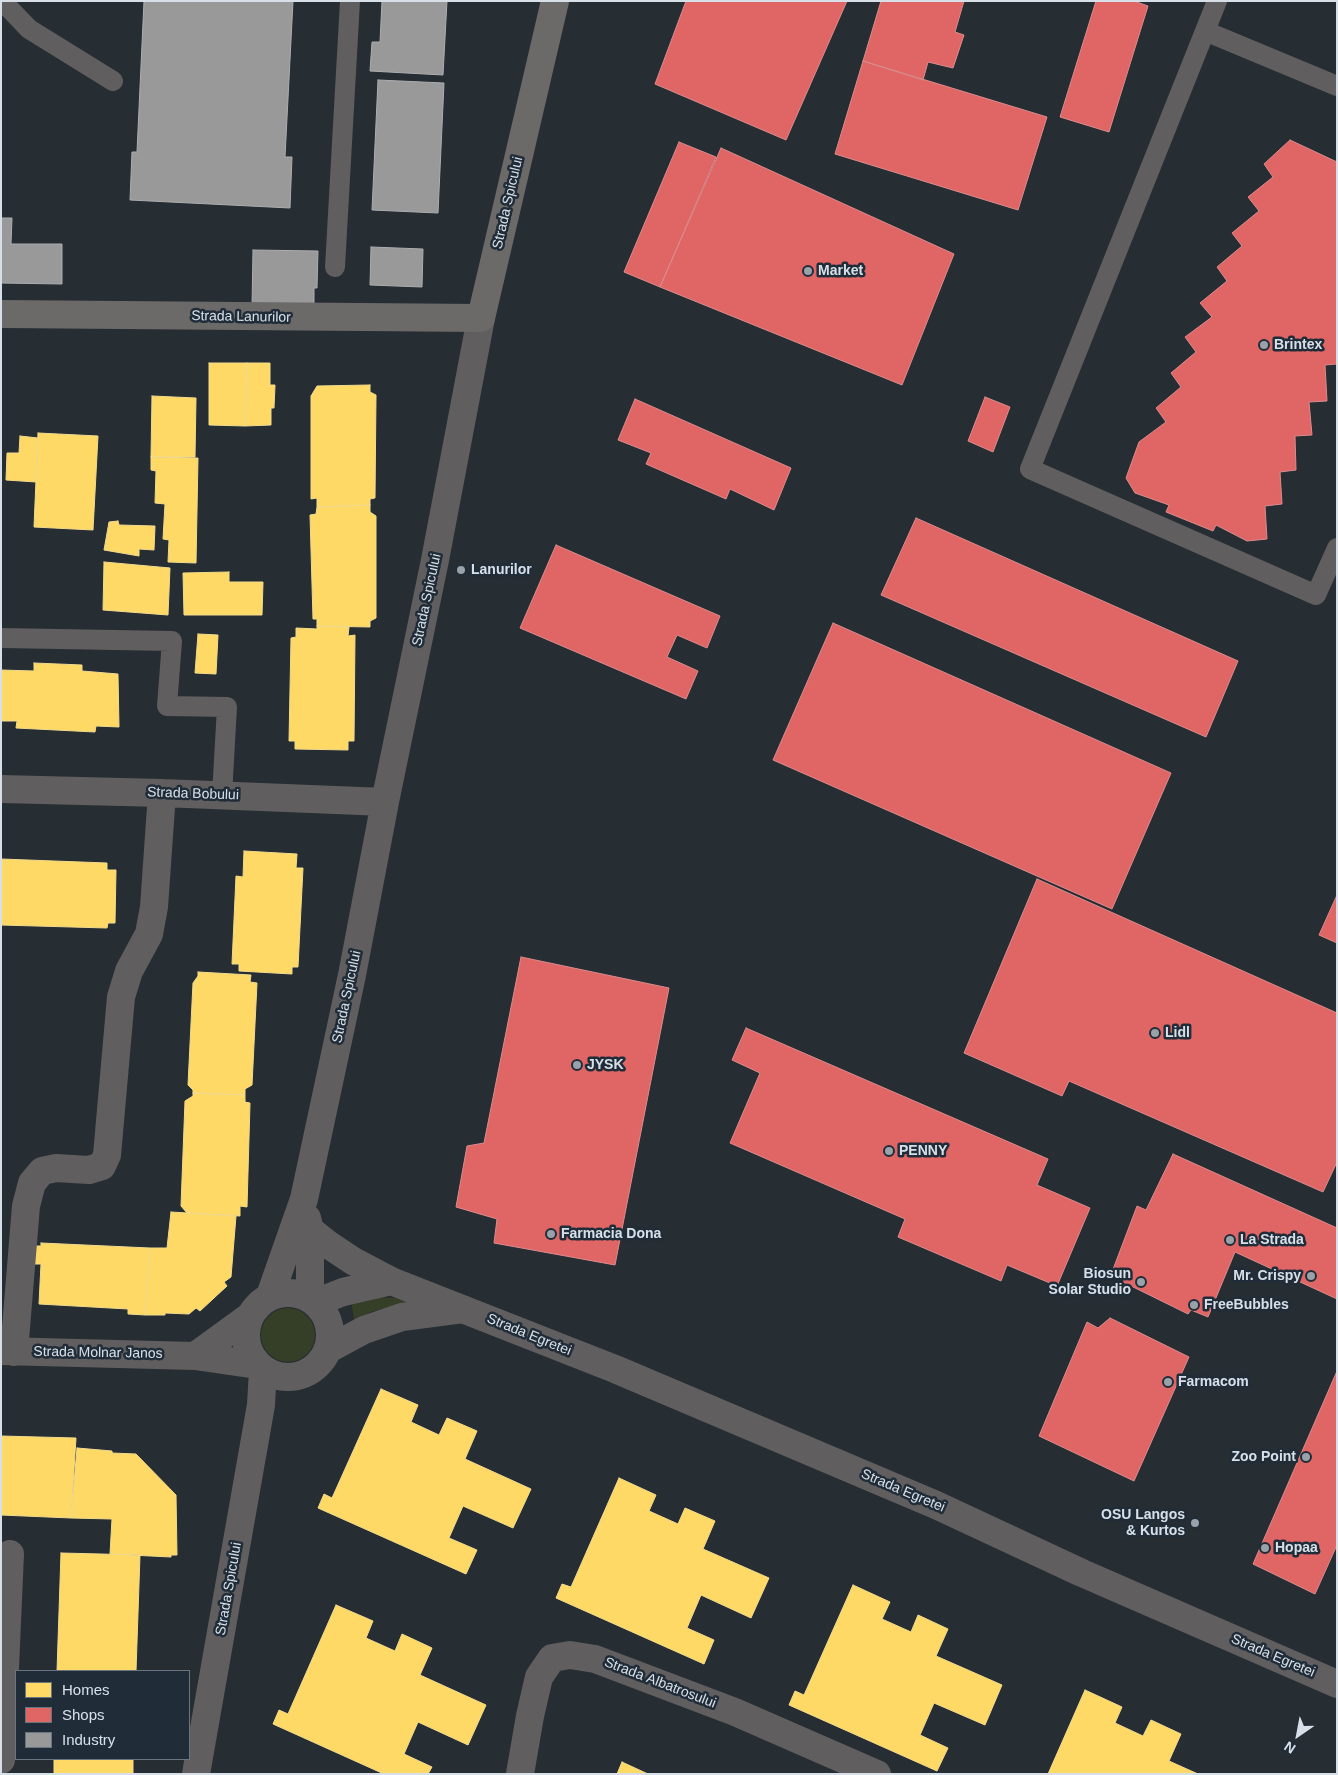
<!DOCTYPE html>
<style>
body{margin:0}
#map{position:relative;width:1338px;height:1775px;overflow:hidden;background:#262d33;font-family:Helvetica,sans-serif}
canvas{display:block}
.frame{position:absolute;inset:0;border:2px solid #d7e0e8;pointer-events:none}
.legend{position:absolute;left:15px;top:1670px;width:175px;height:90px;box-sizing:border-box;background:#202d39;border:1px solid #69757f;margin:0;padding:6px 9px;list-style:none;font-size:15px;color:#d7e0e8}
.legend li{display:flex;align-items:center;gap:10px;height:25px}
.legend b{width:25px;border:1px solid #69757f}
.north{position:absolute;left:1273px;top:1710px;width:50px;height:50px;-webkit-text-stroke:4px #202d39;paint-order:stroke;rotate:213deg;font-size:14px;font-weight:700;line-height:20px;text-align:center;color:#d7e0e8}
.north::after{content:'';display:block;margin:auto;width:18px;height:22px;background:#d7e0e8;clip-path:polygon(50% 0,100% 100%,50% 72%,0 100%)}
</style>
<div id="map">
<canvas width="1338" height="1775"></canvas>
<div class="frame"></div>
<ul class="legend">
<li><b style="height:14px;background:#ffd966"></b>Homes</li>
<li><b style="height:14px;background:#e06666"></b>Shops</li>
<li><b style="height:14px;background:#999"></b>Industry</li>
</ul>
<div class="north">N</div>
</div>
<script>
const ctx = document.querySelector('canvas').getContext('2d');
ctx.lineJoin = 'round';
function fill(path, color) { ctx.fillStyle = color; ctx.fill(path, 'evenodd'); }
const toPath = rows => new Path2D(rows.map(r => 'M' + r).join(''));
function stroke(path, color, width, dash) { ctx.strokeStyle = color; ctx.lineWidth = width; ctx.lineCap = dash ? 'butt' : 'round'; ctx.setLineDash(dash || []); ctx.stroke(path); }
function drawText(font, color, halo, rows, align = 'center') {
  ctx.font = font + ' Helvetica,sans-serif'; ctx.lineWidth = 5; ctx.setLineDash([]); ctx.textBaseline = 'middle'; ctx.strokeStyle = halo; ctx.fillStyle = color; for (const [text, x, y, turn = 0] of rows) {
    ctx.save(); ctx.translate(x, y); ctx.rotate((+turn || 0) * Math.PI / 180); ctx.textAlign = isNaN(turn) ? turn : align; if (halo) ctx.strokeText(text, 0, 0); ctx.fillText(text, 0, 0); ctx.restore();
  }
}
const green = toPath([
 [377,1297,417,1299,431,1302,395,1306,371,1312,354,1321,351,1299],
 '261 1335a27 27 0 1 1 54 0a27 27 0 1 1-54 0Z'
]);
const homes = toPath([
 [209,363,247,363,245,426,209,425,209,363],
 [247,363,270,363,270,385,275,385,274,408,271,408,271,425,245,426,247,363],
 [370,385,370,392,376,395,375,498,370,499,370,505,317,507,317,498,311,499,311,396,317,386,370,385],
 [152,396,196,398,195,457,151,457,152,396],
 [38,433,98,436,93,530,34,527,38,433],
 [20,436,38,438,36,482,6,480,7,453,19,453,20,436],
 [151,457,198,458,196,563,168,562,169,540,163,539,165,504,155,503,156,471,151,470,151,457],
 [370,505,370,512,376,516,376,618,370,621,370,627,317,626,317,619,313,619,310,515,316,514,317,507,370,505],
 [118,521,119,525,155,526,154,550,139,549,139,556,104,550,109,522,118,521],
 [104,562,170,568,168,615,103,610,104,562],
 [229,572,229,582,263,582,262,615,184,615,183,573,229,572],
 [317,626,349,627,348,636,355,635,354,741,348,741,348,750,295,749,295,741,289,741,291,638,296,637,296,628,317,629,317,626],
 [198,634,218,635,216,674,195,673,198,634],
 [34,663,82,665,82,671,118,674,119,727,96,726,95,732,16,728,17,721,1,721,1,670,34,671,34,663],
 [244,851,297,854,296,868,303,868,298,967,292,967,292,974,239,971,239,964,232,964,236,876,243,877,244,851],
 [1,859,107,863,107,870,116,870,115,923,108,923,107,928,1,925,1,859],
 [198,972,251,975,250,982,257,983,252,1085,245,1089,245,1095,193,1093,193,1090,188,1085,193,983,198,976,198,972],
 [193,1093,245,1095,245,1102,250,1103,247,1207,240,1206,240,1216,187,1213,181,1206,185,1101,193,1096,193,1093],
 [171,1212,236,1216,231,1277,224,1282,227,1286,200,1311,196,1308,189,1314,165,1313,165,1315,145,1315,150,1248,167,1248,171,1212],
 [41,1243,150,1248,145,1315,128,1314,128,1309,39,1304,41,1264,34,1264,36,1246,41,1246,41,1243],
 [381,1389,418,1405,411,1422,439,1435,447,1418,477,1431,465,1459,531,1489,513,1528,463,1506,449,1538,477,1550,466,1574,318,1508,324,1494,332,1498,381,1389],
 [1,1436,76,1438,71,1518,1,1515,1,1436],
 [77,1448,112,1451,112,1453,136,1454,176,1495,177,1555,171,1555,171,1557,110,1554,112,1519,71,1518,77,1448],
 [619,1478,656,1495,649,1511,678,1524,685,1508,715,1521,703,1549,769,1578,751,1618,701,1595,687,1628,714,1640,704,1664,556,1598,562,1584,571,1587,619,1478],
 [61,1553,140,1555,136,1671,57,1671,61,1553],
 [853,1585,890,1602,882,1619,911,1632,918,1615,948,1629,936,1656,1002,1685,985,1725,934,1703,920,1735,948,1748,937,1771,789,1705,795,1691,804,1695,853,1585],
 [336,1605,373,1621,366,1638,395,1651,402,1634,432,1648,420,1675,486,1705,468,1745,418,1722,404,1754,432,1767,428,1774,384,1774,273,1724,279,1710,288,1714,336,1605],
 [1085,1690,1122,1707,1115,1723,1143,1736,1151,1720,1181,1734,1169,1761,1198,1774,1048,1774,1085,1690],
 [54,1759,133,1759,133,1774,54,1774,54,1759],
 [622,1762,648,1774,617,1774,622,1762]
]);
const shops = toPath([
 [686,1,847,1,786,140,655,84,686,1],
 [881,1,964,1,955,32,964,35,953,68,928,62,923,80,863,61,881,1],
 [1096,1,1134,1,1148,6,1109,132,1060,117,1096,1],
 [863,61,1047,117,1018,210,835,154,863,61],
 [1290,140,1337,162,1337,364,1325,365,1327,401,1309,402,1312,435,1295,436,1296,470,1280,472,1282,504,1265,506,1267,539,1247,541,1216,525,1213,531,1166,512,1169,505,1135,493,1126,478,1139,442,1166,422,1156,408,1181,387,1171,373,1196,352,1185,337,1212,317,1200,303,1227,281,1217,267,1242,246,1232,233,1259,211,1248,197,1273,177,1264,164,1290,140],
 [679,142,716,157,660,287,624,272,679,142],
 [721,148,954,254,902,385,660,287,721,148],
 [985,397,1010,407,993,452,968,441,985,397],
 [635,399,791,468,774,510,730,489,726,499,646,464,651,453,618,440,635,399],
 [916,518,1238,661,1206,737,881,595,916,518],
 [556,545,720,616,707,648,677,635,667,657,698,671,686,699,520,628,556,545],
 [833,623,1171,773,1112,909,773,760,833,623],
 [1037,879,1337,1013,1337,1162,1323,1192,1069,1081,1062,1096,964,1053,1037,879],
 [1337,895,1337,943,1319,935,1337,895],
 [521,957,669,988,615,1265,494,1243,497,1219,456,1207,467,1146,484,1143,521,957],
 [746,1028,1048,1159,1037,1185,1090,1208,1057,1286,1007,1265,1001,1281,898,1237,905,1219,730,1143,760,1073,732,1060,746,1028],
 [1173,1154,1337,1228,1337,1299,1235,1252,1208,1317,1191,1310,1188,1314,1123,1282,1125,1277,1112,1272,1137,1206,1146,1210,1173,1154],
 [1110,1318,1189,1357,1134,1481,1039,1436,1087,1322,1098,1328,1110,1318],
 [1337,1371,1337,1545,1315,1594,1253,1564,1337,1371]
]);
const industry = toPath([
 [144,1,293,1,285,157,292,157,290,208,130,200,132,152,137,152,144,1],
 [382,1,447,1,443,75,370,71,372,42,380,42,382,1],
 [378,80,444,83,438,213,372,210,378,80],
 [1,218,12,218,11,244,62,244,62,284,1,283,1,218],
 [371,247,423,249,422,287,370,285,371,247],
 [253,250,318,251,317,288,314,288,314,307,252,306,253,250]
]);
const lane = toPath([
 [2,1,29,29,113,81],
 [1217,1,1030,469,1316,595,1337,548],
 [1205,31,1337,86],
 [335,267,350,1],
 [1,638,172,641,167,706,227,707,222,795]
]);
const street = toPath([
 [1,789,162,793,385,802],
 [307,1218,310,1230,310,1299],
 [310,1230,329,1245,353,1261,391,1281,615,1369,936,1505,1082,1573,1337,1684],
 '246 1335a42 42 0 1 1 84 0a42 42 0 1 1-84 0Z',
 [270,1296,304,1199,352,975,385,802,435,560,481,318],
 [315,1303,343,1292,391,1281],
 [327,1350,364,1330,402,1317,463,1309],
 [1,1351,195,1356,257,1365],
 [14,1352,26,1206,32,1183,42,1171,56,1168,89,1170,102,1166,107,1155,121,997,129,971,149,934,154,907,162,793],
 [195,1356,250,1316],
 [1,1760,10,1554],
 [196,1774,261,1405,263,1369],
 [520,1774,530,1716,539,1677,552,1658,570,1655,595,1659,735,1712,877,1774]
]);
const secondary = toPath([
 [1,314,481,318,555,1]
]);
const markers = [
 [808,271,5,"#99a1a9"],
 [1264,345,5,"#99a1a9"],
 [461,570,5,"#99a1a9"],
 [1155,1033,5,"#99a1a9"],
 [577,1065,5,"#99a1a9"],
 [889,1151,5,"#99a1a9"],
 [551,1234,5,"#99a1a9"],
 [1230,1240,5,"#99a1a9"],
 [1311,1276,5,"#99a1a9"],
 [1141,1282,5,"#99a1a9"],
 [1194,1305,5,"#99a1a9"],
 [1168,1382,5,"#99a1a9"],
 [1306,1457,5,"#99a1a9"],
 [1195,1523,5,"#99a1a9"],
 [1265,1548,5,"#99a1a9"]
];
const streetNames = [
 ["Strada Spicului",508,203,-77],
 ["Strada Lanurilor",241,317,1],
 ["Strada Spicului",427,600,-78],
 ["Strada Bobului",193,794,2],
 ["Strada Spicului",347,997,-78],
 ["Strada Egretei",529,1335,22],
 ["Strada Molnar Janos",98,1353,1],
 ["Strada Egretei",903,1491,23],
 ["Strada Spicului",229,1589,-80],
 ["Strada Egretei",1273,1656,23],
 ["Strada Albatrosului",660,1683,21]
];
const poiNames = [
 ["Market",818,271],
 ["Brintex",1274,345],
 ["Lanurilor",471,570],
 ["Lidl",1165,1033],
 ["JYSK",587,1065],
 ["PENNY",899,1151],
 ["Farmacia Dona",561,1234],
 ["La Strada",1240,1240],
 ["Biosun",1131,1274,"right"],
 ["Solar Studio",1131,1290,"right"],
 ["Mr. Crispy",1301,1276,"right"],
 ["FreeBubbles",1204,1305],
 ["Farmacom",1178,1382],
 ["Zoo Point",1296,1457,"right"],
 ["OSU Langos",1185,1515,"right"],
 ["& Kurtos",1185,1531,"right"],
 ["Hopaa",1275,1548]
];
fill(green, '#353e27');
fill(homes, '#ffd966');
stroke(homes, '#f3db8d', 1);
fill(shops, '#e06666');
stroke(shops, '#dd8b8d', 1);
fill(industry, '#999');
stroke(industry, '#acaeb1', 1);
stroke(lane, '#605e5e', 20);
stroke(street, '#605e5e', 28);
stroke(secondary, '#6c6969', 28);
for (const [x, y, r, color] of markers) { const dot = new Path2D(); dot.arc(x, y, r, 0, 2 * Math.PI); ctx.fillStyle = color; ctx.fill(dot); stroke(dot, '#202d39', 2); }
drawText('14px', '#d7e0e8', '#202d39', streetNames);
drawText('bold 14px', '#d7e0e8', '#202d39', poiNames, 'left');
</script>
